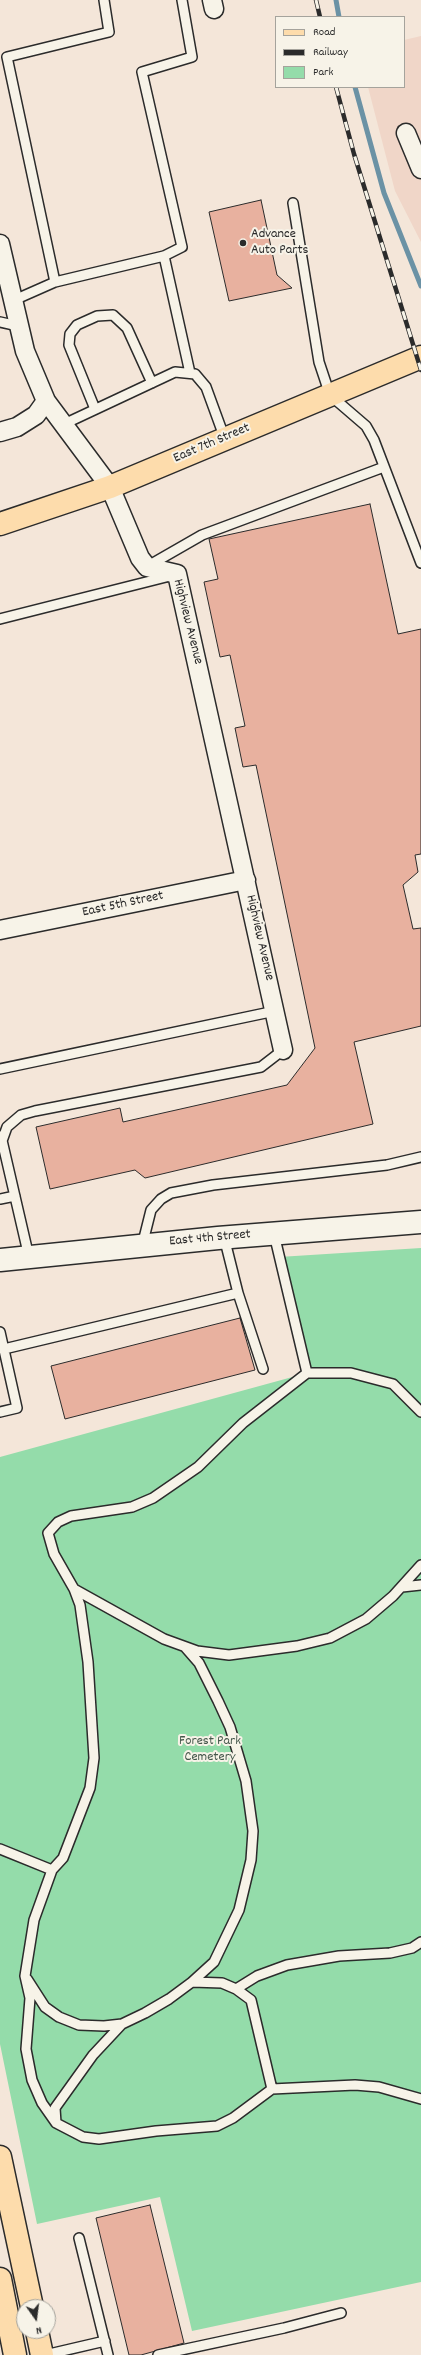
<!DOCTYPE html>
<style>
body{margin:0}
#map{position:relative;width:421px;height:2355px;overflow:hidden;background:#f4e6d9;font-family:Dekko,sans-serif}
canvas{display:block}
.legend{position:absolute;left:275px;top:16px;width:130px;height:72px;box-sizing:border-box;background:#f7f3e8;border:1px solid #a5a39c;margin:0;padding:5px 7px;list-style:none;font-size:12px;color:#2b2b2b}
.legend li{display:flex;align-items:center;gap:8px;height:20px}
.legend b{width:20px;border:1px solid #a5a39c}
.north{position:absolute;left:16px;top:2299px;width:40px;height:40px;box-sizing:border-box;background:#f7f3e8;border:1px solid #a5a39c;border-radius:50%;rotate:166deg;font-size:11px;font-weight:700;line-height:16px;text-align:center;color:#2b2b2b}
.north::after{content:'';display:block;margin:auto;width:14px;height:18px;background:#2b2b2b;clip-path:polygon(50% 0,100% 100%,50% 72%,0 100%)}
</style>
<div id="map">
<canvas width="421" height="2355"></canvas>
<ul class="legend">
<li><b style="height:5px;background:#fddcac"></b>Road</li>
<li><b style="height:5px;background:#2b2b2b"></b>Railway</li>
<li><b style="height:11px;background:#94dcaa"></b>Park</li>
</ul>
<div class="north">N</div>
</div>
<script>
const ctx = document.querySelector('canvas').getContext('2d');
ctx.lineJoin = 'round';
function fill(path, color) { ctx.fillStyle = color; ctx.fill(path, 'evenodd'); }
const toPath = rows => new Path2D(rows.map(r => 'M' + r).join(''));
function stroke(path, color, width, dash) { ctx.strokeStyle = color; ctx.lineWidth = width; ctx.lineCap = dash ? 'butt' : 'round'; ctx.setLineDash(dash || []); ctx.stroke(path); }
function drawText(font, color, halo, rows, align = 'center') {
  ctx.font = font + ' Dekko,sans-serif'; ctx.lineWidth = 4; ctx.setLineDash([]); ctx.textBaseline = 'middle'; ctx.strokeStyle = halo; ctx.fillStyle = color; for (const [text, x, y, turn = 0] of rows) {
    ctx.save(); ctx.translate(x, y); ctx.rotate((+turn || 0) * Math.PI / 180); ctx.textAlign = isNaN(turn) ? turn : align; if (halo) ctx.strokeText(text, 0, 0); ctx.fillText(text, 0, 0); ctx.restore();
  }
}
const built = toPath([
 [421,36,421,242,395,191,368,87,404,87,404,40]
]);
const green = toPath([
 [421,1248,421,2282,192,2331,160,2197,37,2224,0,2044,0,1457,307,1373,279,1257]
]);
const stream = toPath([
 [336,0,339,17],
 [355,87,384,193,421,286]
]);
const building = toPath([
 [261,200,277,275,292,288,229,301,209,212,261,200],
 [370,504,398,634,421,629,421,854,415,855,418,872,403,885,413,929,421,928,421,1026,354,1042,373,1124,145,1178,135,1170,50,1189,36,1127,120,1108,123,1122,287,1085,315,1048,256,765,243,767,235,728,245,726,230,655,220,657,204,582,218,579,209,539,370,504],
 [240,1318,255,1370,65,1419,51,1366,240,1318],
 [150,2205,184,2343,141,2355,129,2355,96,2218,150,2205]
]);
const service = toPath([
 [104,0,109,32,7,57,55,282,164,256,182,247,142,72,192,57,182,0],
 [293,203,319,362,330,395,366,426,374,440,421,563],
 [164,256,190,373],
 [12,301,55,282],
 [0,322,18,326],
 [95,409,69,345,70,334,77,325,97,316,113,315,127,328,152,383],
 [62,425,175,372,195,374,206,387,225,439],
 [148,566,202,535,384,467],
 [0,619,170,576],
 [0,1069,275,1011],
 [1,1136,29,1257],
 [2,1141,7,1127,21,1115,35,1111,261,1067,283,1050],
 [0,1199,15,1196],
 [274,1234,307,1373],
 [142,1246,151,1210,161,1199,171,1193,213,1185,387,1165,421,1157],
 [238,1293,263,1369],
 [0,1332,17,1408,0,1412],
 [4,1349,238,1293,224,1237],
 [421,1412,393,1384,351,1373,307,1373,243,1423,198,1467,153,1498,132,1507,71,1516,58,1522,48,1533,54,1554,74,1589,80,1605,88,1662,94,1758,90,1788,63,1858,52,1870,34,1920,25,1976,30,1998,26,2049,32,2080,42,2103,56,2123,83,2137,99,2139,156,2131,217,2126,233,2118,272,2089,355,2085,379,2087,421,2099],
 [402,1587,421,1585],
 [74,1589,164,1639,197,1651,229,1655,297,1646,330,1638,366,1619,393,1596,421,1565],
 [0,1849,52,1870],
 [27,1979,45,2007,59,2017,79,2025,104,2026,122,2024,145,2013,169,1999,192,1982,214,1962,239,1910,251,1860,253,1831,246,1781,230,1727,218,1701,199,1663,185,1647],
 [192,1982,222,1983,236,1989,251,2000,272,2089],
 [236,1989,257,1976,287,1965,339,1956,390,1953,412,1948,421,1942],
 [56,2123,55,2108,93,2055,122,2024],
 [79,2238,108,2355],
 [45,2355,105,2341],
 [158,2355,284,2328,341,2313]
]);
const minor = toPath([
 [212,0,214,9],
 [406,133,421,169],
 [0,244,25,351,46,401,110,487,140,558,147,567,177,574,283,1050],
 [0,432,17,427,36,415,46,401],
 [0,930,246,880]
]);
const tertiary = toPath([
 [0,1260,218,1238,421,1222]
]);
const primary = toPath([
 [0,524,110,487,421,357],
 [0,2157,32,2307],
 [0,2279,15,2355],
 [37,2331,42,2355]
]);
const rail = toPath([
 [316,0,320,17],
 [336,87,354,154,421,370]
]);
const markers = [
 [243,243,4,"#2b2b2b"]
];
const poiNames = [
 ["Advance",251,235],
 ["Auto Parts",251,251]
];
const streetNames = [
 ["East 7th Street",212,444,-23],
 ["Highview Avenue",187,622,76],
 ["East 5th Street",123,905,-12],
 ["Highview Avenue",259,938,77],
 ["East 4th Street",210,1239,-5]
];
const parkNames = [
 ["Forest Park",210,1742],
 ["Cemetery",210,1758]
];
fill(built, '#f0d6c8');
fill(green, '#94dcaa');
stroke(stream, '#6b92a5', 5);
fill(building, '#e8b19f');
stroke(building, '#2b2b2b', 1);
stroke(service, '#2b2b2b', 12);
stroke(minor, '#2b2b2b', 21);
stroke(tertiary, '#2b2b2b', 25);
stroke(primary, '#2b2b2b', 25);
stroke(service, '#f7f3e8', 9);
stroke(minor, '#f7f3e8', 18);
stroke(tertiary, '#f7f3e8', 22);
stroke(primary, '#fddcac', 22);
stroke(rail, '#2b2b2b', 4.5);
stroke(rail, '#f7f3e8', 3, [9]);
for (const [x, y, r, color] of markers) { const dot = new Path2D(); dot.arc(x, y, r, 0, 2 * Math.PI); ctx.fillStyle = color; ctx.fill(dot); stroke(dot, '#f7f3e8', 1.5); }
drawText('14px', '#2b2b2b', '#f7f3e8', poiNames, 'left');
drawText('14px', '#2b2b2b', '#f7f3e8', streetNames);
drawText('14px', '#45574b', '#f7f3e8', parkNames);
</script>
